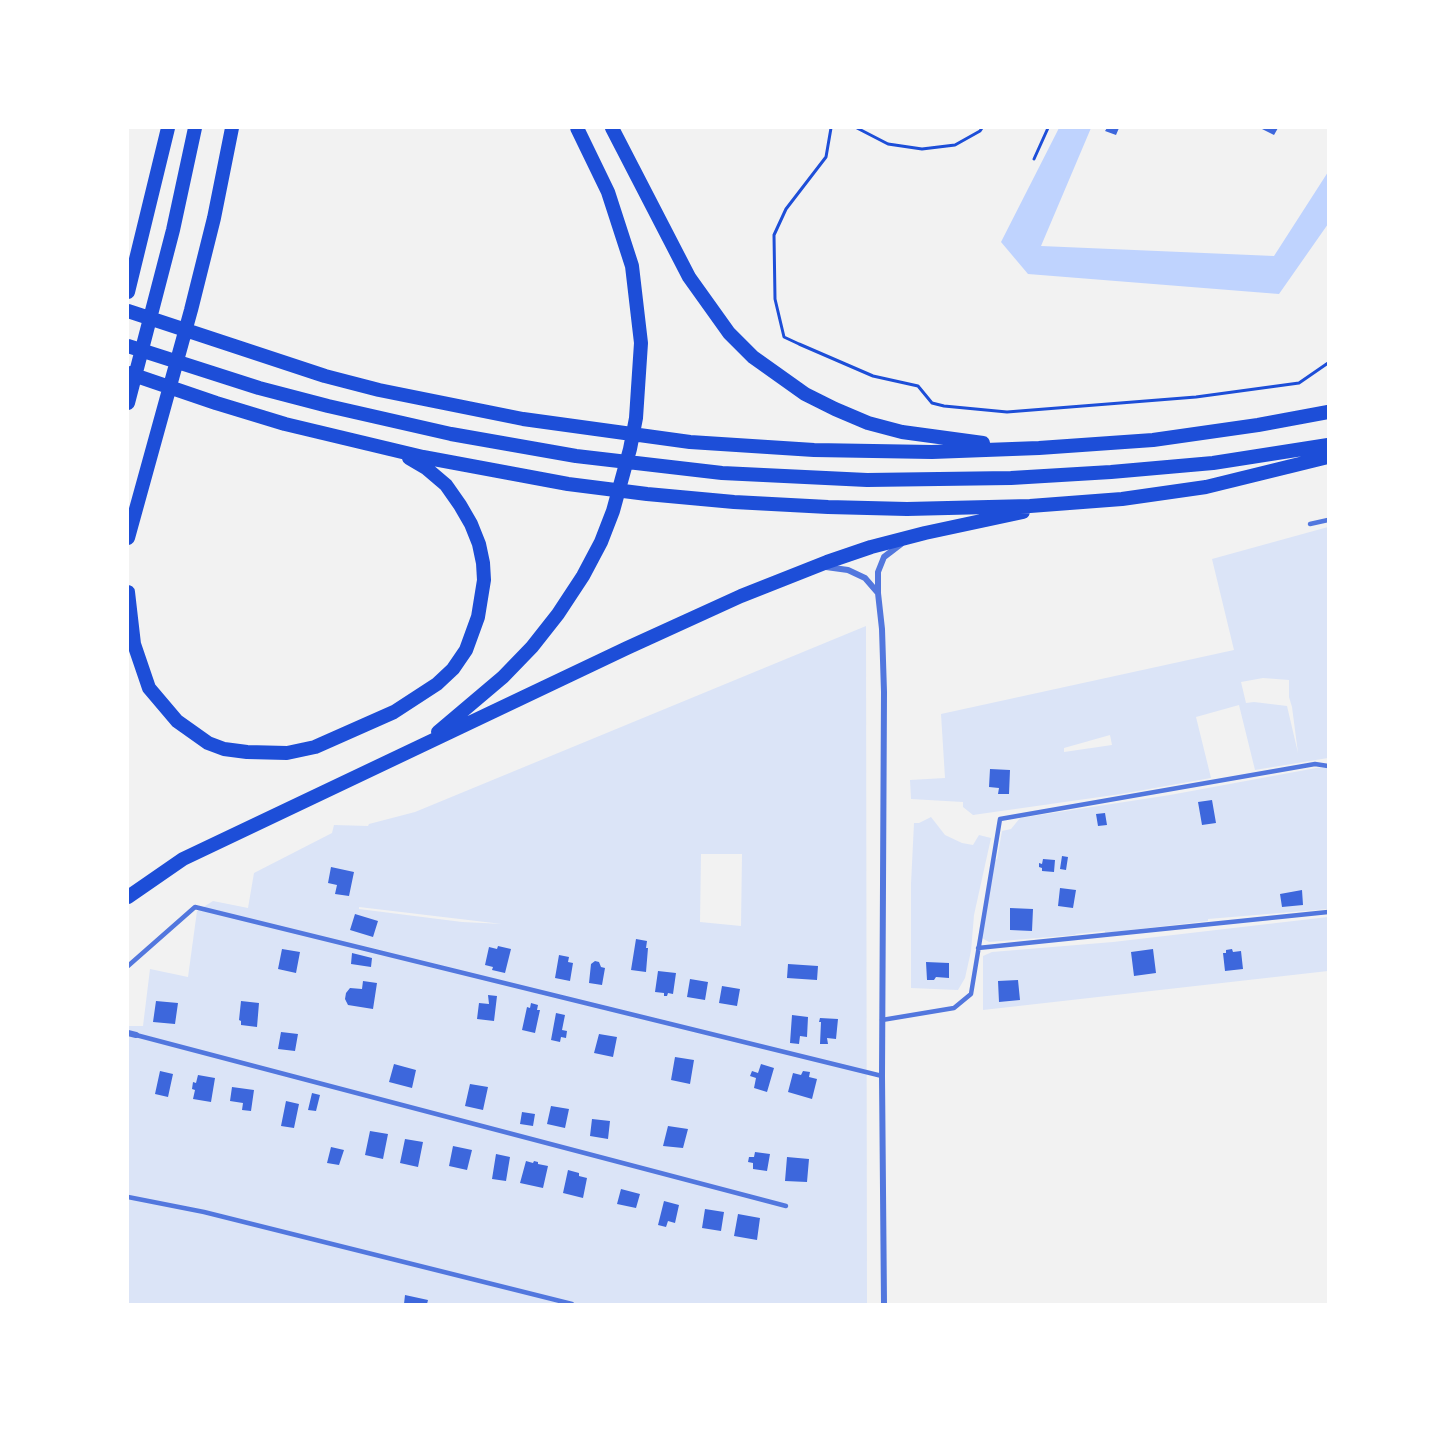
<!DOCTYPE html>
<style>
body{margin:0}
#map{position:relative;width:1456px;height:1432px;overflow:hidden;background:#f2f2f2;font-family:Merriweather,serif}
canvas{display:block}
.frame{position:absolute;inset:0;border:129px solid #fff;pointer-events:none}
</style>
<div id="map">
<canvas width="1456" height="1432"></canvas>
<div class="frame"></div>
</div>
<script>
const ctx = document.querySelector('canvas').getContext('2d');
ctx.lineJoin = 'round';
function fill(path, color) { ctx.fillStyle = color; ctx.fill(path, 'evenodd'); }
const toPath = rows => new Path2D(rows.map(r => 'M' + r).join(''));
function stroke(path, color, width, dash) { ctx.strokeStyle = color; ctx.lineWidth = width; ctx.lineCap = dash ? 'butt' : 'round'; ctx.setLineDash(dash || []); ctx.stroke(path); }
const green = toPath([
 [1328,527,1328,758,1255,770,1239,705,1196,717,1211,778,1121,794,973,815,963,807,963,802,911,799,910,780,945,778,941,714,1234,650,1212,559],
 [1263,678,1289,680,1289,697,1292,707,1298,753,1287,706,1254,702,1246,703,1241,682],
 [1110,735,1112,745,1064,752,1064,748],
 [866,626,867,1304,128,1304,128,1026,143,1026,150,969,188,977,197,911,213,901,248,908,254,873,332,833,334,825,368,826,369,824,415,812],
 [701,854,742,854,741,926,700,922],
 [359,907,502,924,503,924,462,922,359,909],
 [1328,767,1328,909,1208,919,1208,921,1105,933,1105,931,1076,934,1075,935,989,942,982,938,995,860,997,859,1002,831,1011,829,1020,818,1170,795,1316,768],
 [931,817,945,835,962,843,973,845,979,835,991,838,974,915,971,951,965,978,958,990,911,988,911,884,914,823,919,823],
 [1328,917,1328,971,983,1010,983,956,992,952,1113,942]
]);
const water = toPath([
 [1059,128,1091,128,1041,246,1274,256,1328,172,1328,224,1279,294,1028,274,1001,242]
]);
const building = toPath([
 [1107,128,1119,128,1116,135,1105,131],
 [1260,128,1278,128,1274,135],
 [990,769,1010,770,1009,794,998,794,999,788,989,787],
 [1212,800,1216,823,1202,825,1198,802],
 [1105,813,1107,825,1098,826,1096,814],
 [1062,856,1068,857,1066,870,1060,869],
 [1043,859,1055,860,1054,872,1042,871,1042,868,1039,867,1039,863,1042,864],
 [331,867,354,872,349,896,335,894,337,885,328,883],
 [1060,888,1076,890,1073,908,1058,906],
 [1302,890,1303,905,1282,907,1280,894],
 [1010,908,1033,909,1032,931,1010,930],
 [355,914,378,921,373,937,350,930],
 [636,939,647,941,646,948,648,948,646,972,631,970],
 [498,946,511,949,505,973,492,970,493,967,485,965,489,947,497,949],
 [282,949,300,952,296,973,278,969],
 [1153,949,1156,973,1134,976,1131,952],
 [1232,949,1233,952,1241,951,1243,969,1225,971,1223,953,1226,953,1226,950],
 [352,953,372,958,371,967,351,964],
 [559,955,569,957,568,962,573,963,570,981,555,978],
 [595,961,599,962,601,967,605,968,602,985,589,983,591,964],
 [926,962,949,963,949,978,936,977,934,980,927,980],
 [788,964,818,966,817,980,787,978],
 [658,971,676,973,673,994,668,993,667,996,664,996,664,993,655,992],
 [690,979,708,982,705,1000,687,997],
 [1018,980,1020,1000,999,1002,998,981],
 [363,981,377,983,373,1009,348,1005,345,999,346,993,350,988,362,989],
 [722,986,740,989,737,1006,719,1003],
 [488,995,497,996,494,1021,477,1019,479,1003,489,1004],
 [156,1001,178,1003,175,1024,153,1022],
 [241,1001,259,1003,257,1027,241,1025,241,1021,239,1020],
 [531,1003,538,1005,537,1010,540,1010,535,1033,522,1030,527,1007,530,1008],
 [556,1013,565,1015,562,1030,567,1031,566,1038,561,1037,560,1042,551,1040],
 [792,1015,808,1017,807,1037,800,1036,799,1044,790,1043],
 [820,1018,838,1019,836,1039,827,1038,828,1044,820,1044,821,1022,819,1022],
 [281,1032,298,1034,295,1051,278,1049],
 [599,1034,617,1037,613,1057,594,1053],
 [675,1057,694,1060,690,1084,671,1080],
 [394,1064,416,1070,412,1088,389,1082],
 [761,1064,774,1068,767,1092,754,1088,756,1078,750,1076,752,1071,758,1073],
 [160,1071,173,1074,168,1097,155,1094],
 [803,1071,810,1072,809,1077,817,1079,812,1099,788,1092,793,1073,801,1075],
 [198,1075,215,1078,211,1102,193,1099,195,1090,192,1089,193,1082,196,1083],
 [470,1084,488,1087,483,1110,465,1106],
 [232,1087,254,1090,251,1111,242,1110,243,1103,230,1101],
 [312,1093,320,1095,316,1111,308,1110],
 [286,1101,299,1104,294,1128,281,1126],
 [551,1106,569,1109,565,1128,547,1124],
 [522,1112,535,1114,533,1126,520,1124],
 [592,1119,610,1121,608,1139,590,1136],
 [668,1126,688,1129,683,1148,663,1146],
 [370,1131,388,1134,383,1159,365,1155],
 [405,1139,423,1142,418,1167,400,1163],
 [453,1146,472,1150,467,1170,449,1166],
 [331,1147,344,1150,339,1165,327,1163],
 [755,1152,770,1154,767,1171,753,1169,753,1163,748,1162,749,1157,754,1157],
 [496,1154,510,1157,506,1181,492,1179],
 [787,1157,809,1159,807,1182,785,1181],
 [526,1161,533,1163,534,1161,538,1162,538,1164,548,1166,543,1188,520,1183],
 [568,1170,579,1173,579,1176,587,1178,583,1198,563,1193],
 [621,1189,640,1194,636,1208,617,1204],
 [664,1201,679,1205,675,1223,668,1221,666,1227,658,1225],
 [705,1209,724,1212,721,1231,702,1228],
 [738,1214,760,1218,757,1240,734,1236],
 [405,1295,428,1300,427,1304,404,1304]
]);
const path = toPath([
 [831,128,826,157,786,209,774,235,775,299,784,337,799,344,873,376,918,386,932,403,944,406,1007,412,1196,397,1299,383,1328,363],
 [857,128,888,144,922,149,955,145,980,131,982,128],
 [1034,159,1048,128]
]);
const service = toPath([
 [1310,524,1328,520],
 [978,948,1328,912],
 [128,966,195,907,882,1076],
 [882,1020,954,1008,971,994,1000,819,1315,764,1328,766],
 [136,1035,786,1206],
 [128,1197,204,1212,572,1304]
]);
const minor = toPath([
 [826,567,848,570,865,578,878,593,878,572,884,557,901,544],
 [878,593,882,629,884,692,882,1076,884,1304],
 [128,1033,136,1035]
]);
const trunk = toPath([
 [612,128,689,277,729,333,753,357,805,394,835,409,868,423,902,432,983,443],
 [128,292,168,128],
 [128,311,325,376,379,390,523,419,690,442,814,450,932,452,1039,448,1153,440,1258,425,1328,412],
 [128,346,259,388,328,406,451,434,576,456,722,473,867,480,1011,478,1111,472,1213,463,1328,445],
 [128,373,216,403,285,424,423,457,568,484,647,494,734,502,828,507,907,509,1030,506,1122,499,1206,487,1328,457],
 [128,403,173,230,195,128],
 [128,538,191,310,214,218,232,128],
 [128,592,134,644,149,688,177,721,208,743,224,749,247,752,287,753,315,747,394,712,437,684,453,669,466,650,478,617,484,580,483,563,479,544,471,524,460,505,446,485,426,468,409,458],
 [438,732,503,677,532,647,558,614,583,576,601,542,613,511,630,449,636,418,641,343,632,266,608,192,577,128],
 [128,897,183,859,627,648,741,596,827,562,871,547,925,533,1023,512]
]);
fill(green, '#dbe4f7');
fill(water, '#bfd3fe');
fill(building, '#3d67dc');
stroke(path, '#1d4ed8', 3);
stroke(service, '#5277de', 4.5);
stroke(minor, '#5277de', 6);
stroke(trunk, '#1d4ed8', 14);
</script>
